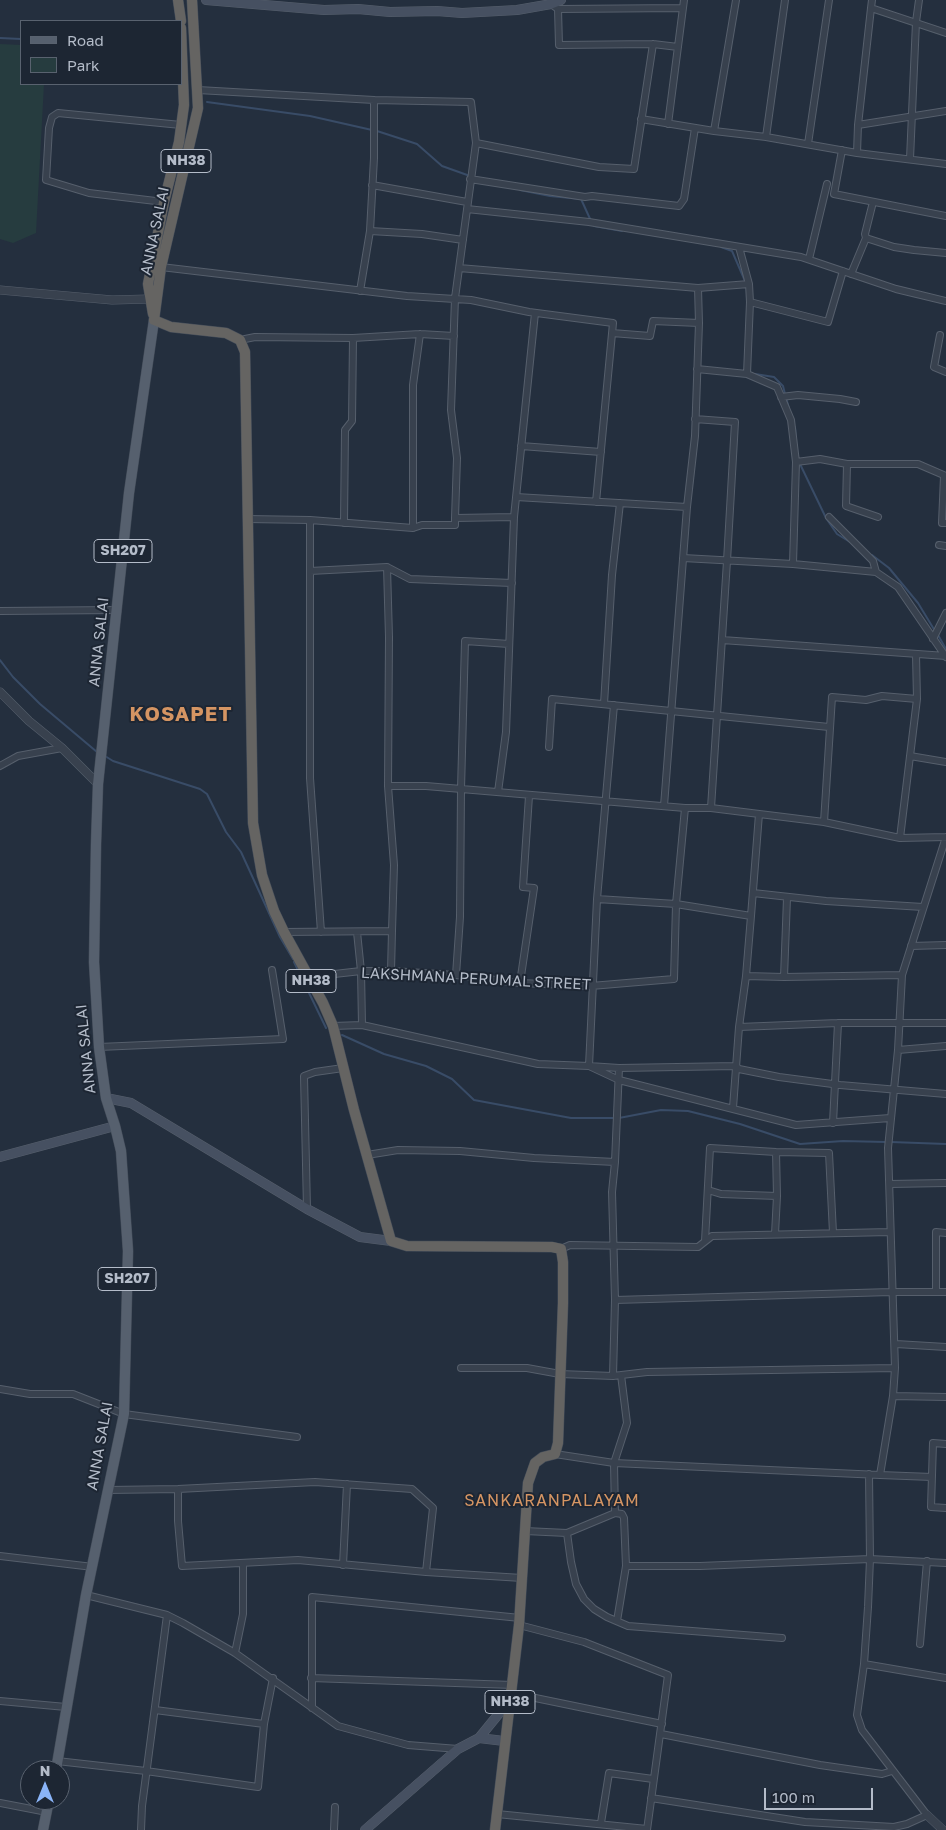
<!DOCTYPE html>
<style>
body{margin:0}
#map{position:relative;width:946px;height:1830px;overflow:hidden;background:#242f3e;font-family:"Golos Text",sans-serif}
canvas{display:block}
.legend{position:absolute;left:20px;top:20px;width:162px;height:65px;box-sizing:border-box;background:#1d2633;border:1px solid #59626f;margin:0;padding:6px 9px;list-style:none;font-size:15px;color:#b4bcc9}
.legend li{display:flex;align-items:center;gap:10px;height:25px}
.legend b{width:25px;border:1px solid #59626f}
.north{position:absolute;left:20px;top:1760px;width:50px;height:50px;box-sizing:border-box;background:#1d2633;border:1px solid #59626f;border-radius:50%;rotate:0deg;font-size:14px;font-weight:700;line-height:20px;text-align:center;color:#b4bcc9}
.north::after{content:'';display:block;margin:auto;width:18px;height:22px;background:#8ab4f8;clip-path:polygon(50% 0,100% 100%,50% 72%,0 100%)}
.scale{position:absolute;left:764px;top:1788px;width:109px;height:22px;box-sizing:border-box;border:2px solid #b4bcc9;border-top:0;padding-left:6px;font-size:15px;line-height:18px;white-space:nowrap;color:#b4bcc9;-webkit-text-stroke:4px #1d2633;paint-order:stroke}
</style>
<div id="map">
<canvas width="946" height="1830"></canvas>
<ul class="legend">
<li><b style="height:6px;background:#56606e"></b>Road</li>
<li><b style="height:14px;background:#263c3f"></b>Park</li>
</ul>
<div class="north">N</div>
<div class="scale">100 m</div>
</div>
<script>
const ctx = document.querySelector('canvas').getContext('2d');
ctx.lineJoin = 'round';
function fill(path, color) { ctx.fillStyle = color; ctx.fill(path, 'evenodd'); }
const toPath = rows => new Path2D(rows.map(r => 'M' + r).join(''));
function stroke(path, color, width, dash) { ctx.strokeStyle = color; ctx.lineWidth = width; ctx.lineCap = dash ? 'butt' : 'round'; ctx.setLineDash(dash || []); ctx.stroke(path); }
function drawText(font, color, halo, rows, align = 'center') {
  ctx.font = font + ' "Golos Text",sans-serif'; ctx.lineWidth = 4; ctx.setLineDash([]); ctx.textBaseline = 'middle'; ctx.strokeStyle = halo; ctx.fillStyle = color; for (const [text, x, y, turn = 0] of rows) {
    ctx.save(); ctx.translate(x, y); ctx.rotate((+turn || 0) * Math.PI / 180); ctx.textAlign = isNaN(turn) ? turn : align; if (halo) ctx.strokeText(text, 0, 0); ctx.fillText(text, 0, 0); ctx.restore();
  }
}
const green = toPath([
 [0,44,21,45,21,84,44,84,36,233,13,243,0,239]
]);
const stream = toPath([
 [0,38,21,39],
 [207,102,310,116,372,130],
 [377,131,417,144,442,166,470,176],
 [520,190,550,196,581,199,591,221],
 [593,225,594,226,622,231],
 [721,247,732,251,745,281],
 [755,374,774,377,783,386,785,394],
 [786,398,789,408],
 [795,427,796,440],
 [800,464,826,518,837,534,850,542],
 [872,555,889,568,918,603,935,631],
 [938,635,946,649],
 [0,660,13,677,40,704,97,752],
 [105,756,113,761,200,789,207,794,226,832,241,852,280,937,293,959],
 [294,962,326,1028],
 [342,1035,384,1054,426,1066,452,1079,474,1100,571,1118,614,1118],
 [619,1118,661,1110,688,1111,740,1124,800,1144,843,1141,886,1142],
 [891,1142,946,1144]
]);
const minor = toPath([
 [872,0,871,8,946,33],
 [551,4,558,9,559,45,653,44,678,47],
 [558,9,683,8],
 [198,90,374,100,374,158,370,231,360,291],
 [374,100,471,102,476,143,599,167,634,169,653,44],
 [641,119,714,131,766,137,857,153,946,164],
 [668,124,684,0],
 [858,125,946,111],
 [714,131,736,0],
 [766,137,785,0],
 [808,144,829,0],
 [842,150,834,194,946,216],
 [857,153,858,125,871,8],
 [910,159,916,22,919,0],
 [470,179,585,197,592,196,679,206,684,199,695,128],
 [372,185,467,202],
 [164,202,89,193,46,180,49,128,52,117,58,113,181,125],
 [467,209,589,222,801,257,896,289,946,301],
 [370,231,422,234,463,240],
 [866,238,894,247,914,250,946,253],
 [739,247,749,284,750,302,747,374],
 [809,259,827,184],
 [161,267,407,296,471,300,529,312,613,323,596,502],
 [459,268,698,288,749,284],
 [851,274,866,238,865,234,873,202],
 [750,302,828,322,843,271],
 [612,333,650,336,653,321,699,323],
 [940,335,934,367,946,372],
 [353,338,420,334,454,336],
 [240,340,255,337,353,338,352,421,345,430,344,523],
 [697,369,747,374,777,387,791,420,796,462,793,564],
 [781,397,798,395,840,399,856,402],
 [695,419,735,422,727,561,711,808],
 [521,446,601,452],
 [796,462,820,459,847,464,918,464,946,476],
 [847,464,846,506,878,517],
 [944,476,942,523,946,523],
 [516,497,687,507],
 [829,517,873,561,876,572],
 [455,518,457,458,451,410,455,298,476,143],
 [247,519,310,520,413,528,422,525,455,525,455,518,514,517],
 [310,520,310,778,321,932],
 [413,528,413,385,420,334],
 [939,545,946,546],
 [683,558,793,564,876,572,898,587,946,657],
 [310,571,387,567,410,579,512,583],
 [0,611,118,610],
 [933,639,946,613],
 [722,640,946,656],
 [604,704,612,575,620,503],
 [614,705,597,899,589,1066,619,1068,736,1066,739,1069,779,1077,840,1085,946,1094],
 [549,747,552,699,829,727],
 [910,756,946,762],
 [0,766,18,756,62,748],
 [388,786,426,786,685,808,711,808,824,822,900,838,946,837],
 [498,792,506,732,514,517,535,313],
 [664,806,687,507,695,436,699,323,698,288],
 [824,822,832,697,866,700,882,696,917,699],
 [900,838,917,699,916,655],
 [753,893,826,901,923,907],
 [597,899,676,904,751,916,759,814],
 [284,932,392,931,394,865,388,786,389,637,387,567],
 [357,932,361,971,362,1025],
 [911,946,946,945],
 [391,971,392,931],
 [456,975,460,917,461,789,465,641,509,644],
 [746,976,784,977,902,975],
 [308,977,361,971,391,971,456,975,520,983,591,986,674,979,676,904,685,808],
 [784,977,787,898],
 [520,983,534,888,523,887,529,796],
 [333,1026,362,1025,538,1064,589,1066,619,1080,796,1125,890,1118],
 [739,1027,746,976,751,916],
 [99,1047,283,1039,272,970],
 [898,1050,946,1046],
 [733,1108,739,1027,838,1023,946,1023],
 [833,1123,838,1023],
 [367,1155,398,1150,460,1151,534,1158,615,1162,612,1192,615,1300,613,1376],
 [615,1162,619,1068],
 [890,1184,946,1183],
 [708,1190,721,1194,777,1196],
 [307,1209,304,1076,315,1072,343,1068],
 [775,1234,777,1196,776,1152],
 [705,1241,710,1148,776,1152,829,1153,833,1233],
 [561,1249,570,1245,698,1247,712,1236,890,1232],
 [936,1292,936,1232,946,1233],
 [615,1300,891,1292,946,1292],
 [896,1344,946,1347],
 [461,1368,527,1368,560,1374,613,1376,647,1372,895,1368],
 [0,1389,30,1394,73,1394,124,1414,297,1437],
 [893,1396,946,1397],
 [946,1444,933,1443,931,1507,946,1508],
 [555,1454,614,1463,880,1475,893,1396,895,1368,888,1148,898,1050,902,975,946,837],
 [880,1475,932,1477],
 [178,1489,178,1521,182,1566,298,1560,426,1572,522,1578],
 [108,1490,178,1489,315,1482,412,1489,433,1508,426,1572],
 [615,1513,614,1463,627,1423,621,1375],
 [525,1531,567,1533,615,1513,622,1514,624,1518,626,1566,700,1566,870,1559,946,1563],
 [567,1533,571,1562,576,1584,584,1599,594,1609,607,1617,628,1626,782,1638],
 [0,1556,93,1567],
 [343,1565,347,1484],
 [86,1595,167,1615,183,1623,235,1653,338,1726,408,1745,458,1749],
 [617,1621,626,1566],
 [519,1625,584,1642,668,1675,647,1830],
 [920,1644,927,1561],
 [235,1653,243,1614,243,1563],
 [864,1664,946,1678],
 [311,1678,513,1685],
 [511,1693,662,1724],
 [0,1701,66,1707],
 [312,1708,312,1597,520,1618],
 [155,1710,264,1724],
 [661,1734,820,1765,882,1774,892,1771],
 [57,1761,146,1771,258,1787,264,1724,273,1678],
 [651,1798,805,1822,894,1827,907,1824,927,1815,862,1730,857,1715,864,1664,868,1607,870,1559,869,1474],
 [0,1803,47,1812],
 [497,1814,647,1829],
 [601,1823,609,1773,653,1779],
 [141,1830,142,1806,167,1615],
 [334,1830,335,1807]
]);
const tertiary = toPath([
 [0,290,112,300,149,299],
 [0,692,29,721,62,748,98,784],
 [927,1815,943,1830]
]);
const secondary = toPath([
 [206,0,324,10,358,9,390,12,437,11,462,13,517,10,551,4,561,0],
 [106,1098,131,1103,307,1209,360,1237,391,1241],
 [0,1157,115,1126],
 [479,1738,510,1700],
 [365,1830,458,1749,479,1738,504,1741]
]);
const primary = toPath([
 [56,1770,86,1595,124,1414,128,1251,121,1151,115,1126,106,1098,99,1047,94,962,96,844,98,784,129,493,154,320],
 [43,1830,49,1800]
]);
const trunk = toPath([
 [178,0,181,21],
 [153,314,148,284,164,202,179,142,184,105,181,28],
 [154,320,171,327,226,333,240,340,245,352,253,823,262,875,274,911,284,932,323,1003,333,1026,354,1110,391,1241,407,1246,552,1247,561,1249,563,1262,563,1303,558,1443,555,1454,543,1457,535,1463,528,1483,519,1625,495,1830],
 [154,320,161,267,198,108,192,0]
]);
const shields = [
 [186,161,50],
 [123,551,58],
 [311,981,50],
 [127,1279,58],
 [510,1702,50]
];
const shieldNames = [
 ["NH38",186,161],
 ["SH207",123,551],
 ["NH38",311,981],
 ["SH207",127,1279],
 ["NH38",510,1702]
];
const streetNames = [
 ["ANNA SALAI",155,231,-78],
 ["ANNA SALAI",99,642,-84],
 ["LAKSHMANA PERUMAL STREET",476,979,3],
 ["ANNA SALAI",86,1049,-96],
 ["ANNA SALAI",100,1446,-80]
];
const neighbourhoodNames = [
 ["SANKARANPALAYAM",552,1501]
];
const districtNames = [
 ["KOSAPET",181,715]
];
fill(green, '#263c3f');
stroke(stream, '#394c67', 2);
stroke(minor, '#565f6c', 8);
stroke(tertiary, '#565f6c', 9);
stroke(secondary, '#565f6c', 10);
stroke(primary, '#414a57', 11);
stroke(trunk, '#434c59', 11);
stroke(minor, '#38414e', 6);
stroke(tertiary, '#38414e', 8);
stroke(secondary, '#465061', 9);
stroke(primary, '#56606e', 10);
stroke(trunk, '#656462', 10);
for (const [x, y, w] of shields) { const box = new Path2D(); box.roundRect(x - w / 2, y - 11.5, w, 23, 4); ctx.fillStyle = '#1d2633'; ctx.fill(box); stroke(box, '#b4bcc9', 1); }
drawText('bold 14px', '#b4bcc9', null, shieldNames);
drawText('15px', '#b4bcc9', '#1d2633', streetNames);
ctx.letterSpacing = '1px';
drawText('16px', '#d59563', '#1d2633', neighbourhoodNames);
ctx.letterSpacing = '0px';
ctx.letterSpacing = '1px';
drawText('bold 20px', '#d59563', '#1d2633', districtNames);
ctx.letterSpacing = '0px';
</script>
